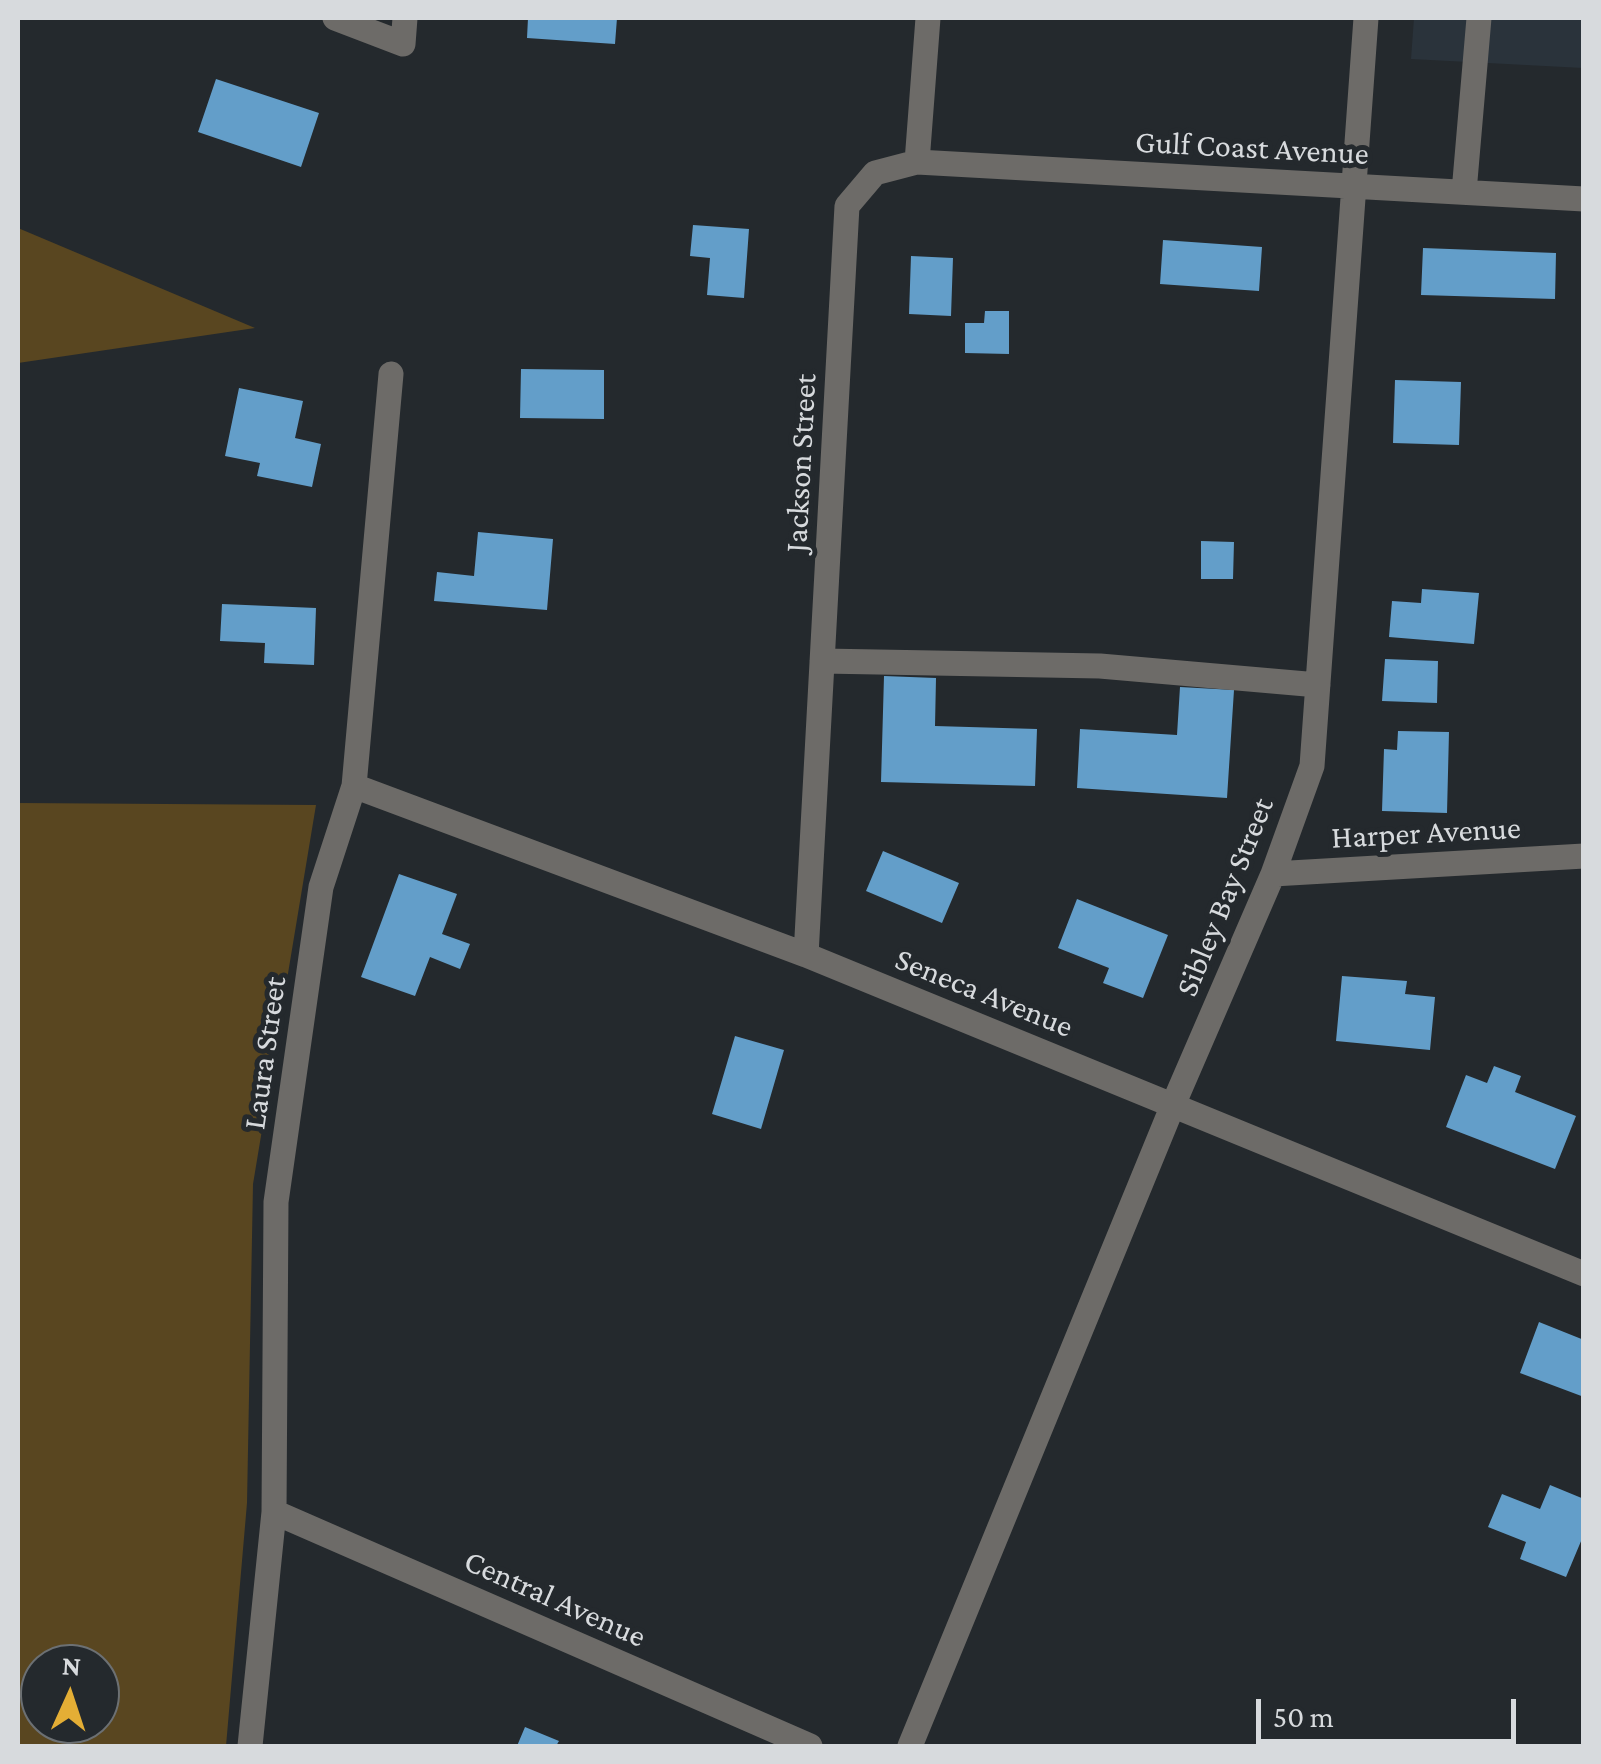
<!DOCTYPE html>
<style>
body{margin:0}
#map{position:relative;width:1601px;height:1764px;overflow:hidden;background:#24292d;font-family:"Crimson Pro",serif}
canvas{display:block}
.frame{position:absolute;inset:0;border:20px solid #d7dadd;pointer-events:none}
.north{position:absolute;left:20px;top:1644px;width:100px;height:100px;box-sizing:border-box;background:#24292d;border:2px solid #6c7073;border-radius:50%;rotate:3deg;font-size:28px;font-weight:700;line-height:40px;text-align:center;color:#d7dadd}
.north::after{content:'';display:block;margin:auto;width:35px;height:45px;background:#e4ae35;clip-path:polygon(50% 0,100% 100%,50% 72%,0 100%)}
.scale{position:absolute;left:1256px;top:1699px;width:260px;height:45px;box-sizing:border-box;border:5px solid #d7dadd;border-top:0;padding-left:12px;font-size:30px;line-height:35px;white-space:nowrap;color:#d7dadd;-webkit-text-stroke:8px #24292d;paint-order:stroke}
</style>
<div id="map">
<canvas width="1601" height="1764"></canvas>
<div class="frame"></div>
<div class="north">N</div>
<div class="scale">50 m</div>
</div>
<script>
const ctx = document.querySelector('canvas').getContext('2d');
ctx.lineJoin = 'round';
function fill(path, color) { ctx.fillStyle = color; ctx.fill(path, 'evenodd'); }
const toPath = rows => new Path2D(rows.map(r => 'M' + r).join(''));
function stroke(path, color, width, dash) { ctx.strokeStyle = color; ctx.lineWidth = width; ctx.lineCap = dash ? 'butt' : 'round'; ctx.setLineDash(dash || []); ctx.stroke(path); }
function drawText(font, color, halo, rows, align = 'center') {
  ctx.font = font + ' "Crimson Pro",serif'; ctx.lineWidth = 10; ctx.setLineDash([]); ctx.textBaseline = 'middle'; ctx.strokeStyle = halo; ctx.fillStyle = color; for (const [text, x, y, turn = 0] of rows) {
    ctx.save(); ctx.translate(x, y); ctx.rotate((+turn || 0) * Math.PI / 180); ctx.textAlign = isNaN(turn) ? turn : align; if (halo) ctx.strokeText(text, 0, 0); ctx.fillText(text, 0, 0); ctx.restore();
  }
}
const built = toPath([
 [1414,18,1583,18,1583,68,1411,59]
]);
const green = toPath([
 [18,228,255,328,18,363],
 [18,803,316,805,253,1184,247,1503,226,1746,18,1746],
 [40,1664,100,1664,100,1724,40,1724]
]);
const building = toPath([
 [528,18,617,18,615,44,527,38],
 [216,79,319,113,301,167,198,132],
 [693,225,749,229,744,298,707,295,710,258,690,256],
 [1163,240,1262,247,1259,291,1160,284],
 [1423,248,1556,253,1555,299,1421,295],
 [911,256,953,258,951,316,909,314],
 [985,311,1009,311,1009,354,965,353,965,323,984,323],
 [521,369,604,370,604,419,520,418],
 [1395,380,1461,382,1459,445,1393,443],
 [239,388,303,401,295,438,321,444,312,487,257,476,260,463,225,456],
 [478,532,553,539,547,610,434,601,437,572,474,576],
 [1201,541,1234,542,1233,579,1201,579],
 [1422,589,1479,593,1474,644,1389,637,1392,601,1421,603],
 [222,604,316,608,314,665,264,663,265,643,220,641],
 [1385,659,1438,661,1437,703,1382,701],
 [884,676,936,678,935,726,1037,729,1035,786,881,782],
 [1180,687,1234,690,1227,798,1077,788,1080,729,1177,735],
 [1398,731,1449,732,1447,813,1382,811,1384,749,1397,750],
 [883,851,959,883,942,923,866,891],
 [399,874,457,894,442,934,470,944,460,969,430,957,415,996,361,977],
 [1077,899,1168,935,1143,998,1103,983,1109,968,1058,948],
 [1342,976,1407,981,1405,994,1435,997,1430,1050,1336,1041],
 [735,1036,784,1050,761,1129,712,1114],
 [1494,1066,1521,1076,1515,1092,1576,1116,1555,1169,1446,1127,1466,1075,1487,1083],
 [1539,1322,1584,1340,1584,1397,1520,1373],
 [1550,1485,1584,1499,1584,1534,1566,1577,1520,1559,1526,1542,1488,1527,1502,1494,1540,1509],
 [525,1727,559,1741,556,1746,517,1746]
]);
const minor = toPath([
 [335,18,403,44,405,18],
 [917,162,928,18],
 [1464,192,1479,18],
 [822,661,1100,666,1318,685],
 [354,786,806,955,1584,1274],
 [1273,874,1584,856],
 [806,955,847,206,875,173,917,162,1584,199],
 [274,1512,810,1746],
 [250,1746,274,1512,276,1202,321,887,354,786,391,374],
 [910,1746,1173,1105,1273,874,1312,766,1366,18]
]);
const streetNames = [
 ["Gulf Coast Avenue",1252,148,3],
 ["Jackson Street",801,463,-87],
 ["Harper Avenue",1426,833,-3],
 ["Sibley Bay Street",1225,897,-68],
 ["Seneca Avenue",984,993,22],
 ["Laura Street",265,1053,-82],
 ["Central Avenue",555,1599,24]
];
fill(built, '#2a333b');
fill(green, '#594620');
fill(building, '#639ec9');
stroke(minor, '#6d6b68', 25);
drawText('32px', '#d7dadd', '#24292d', streetNames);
</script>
